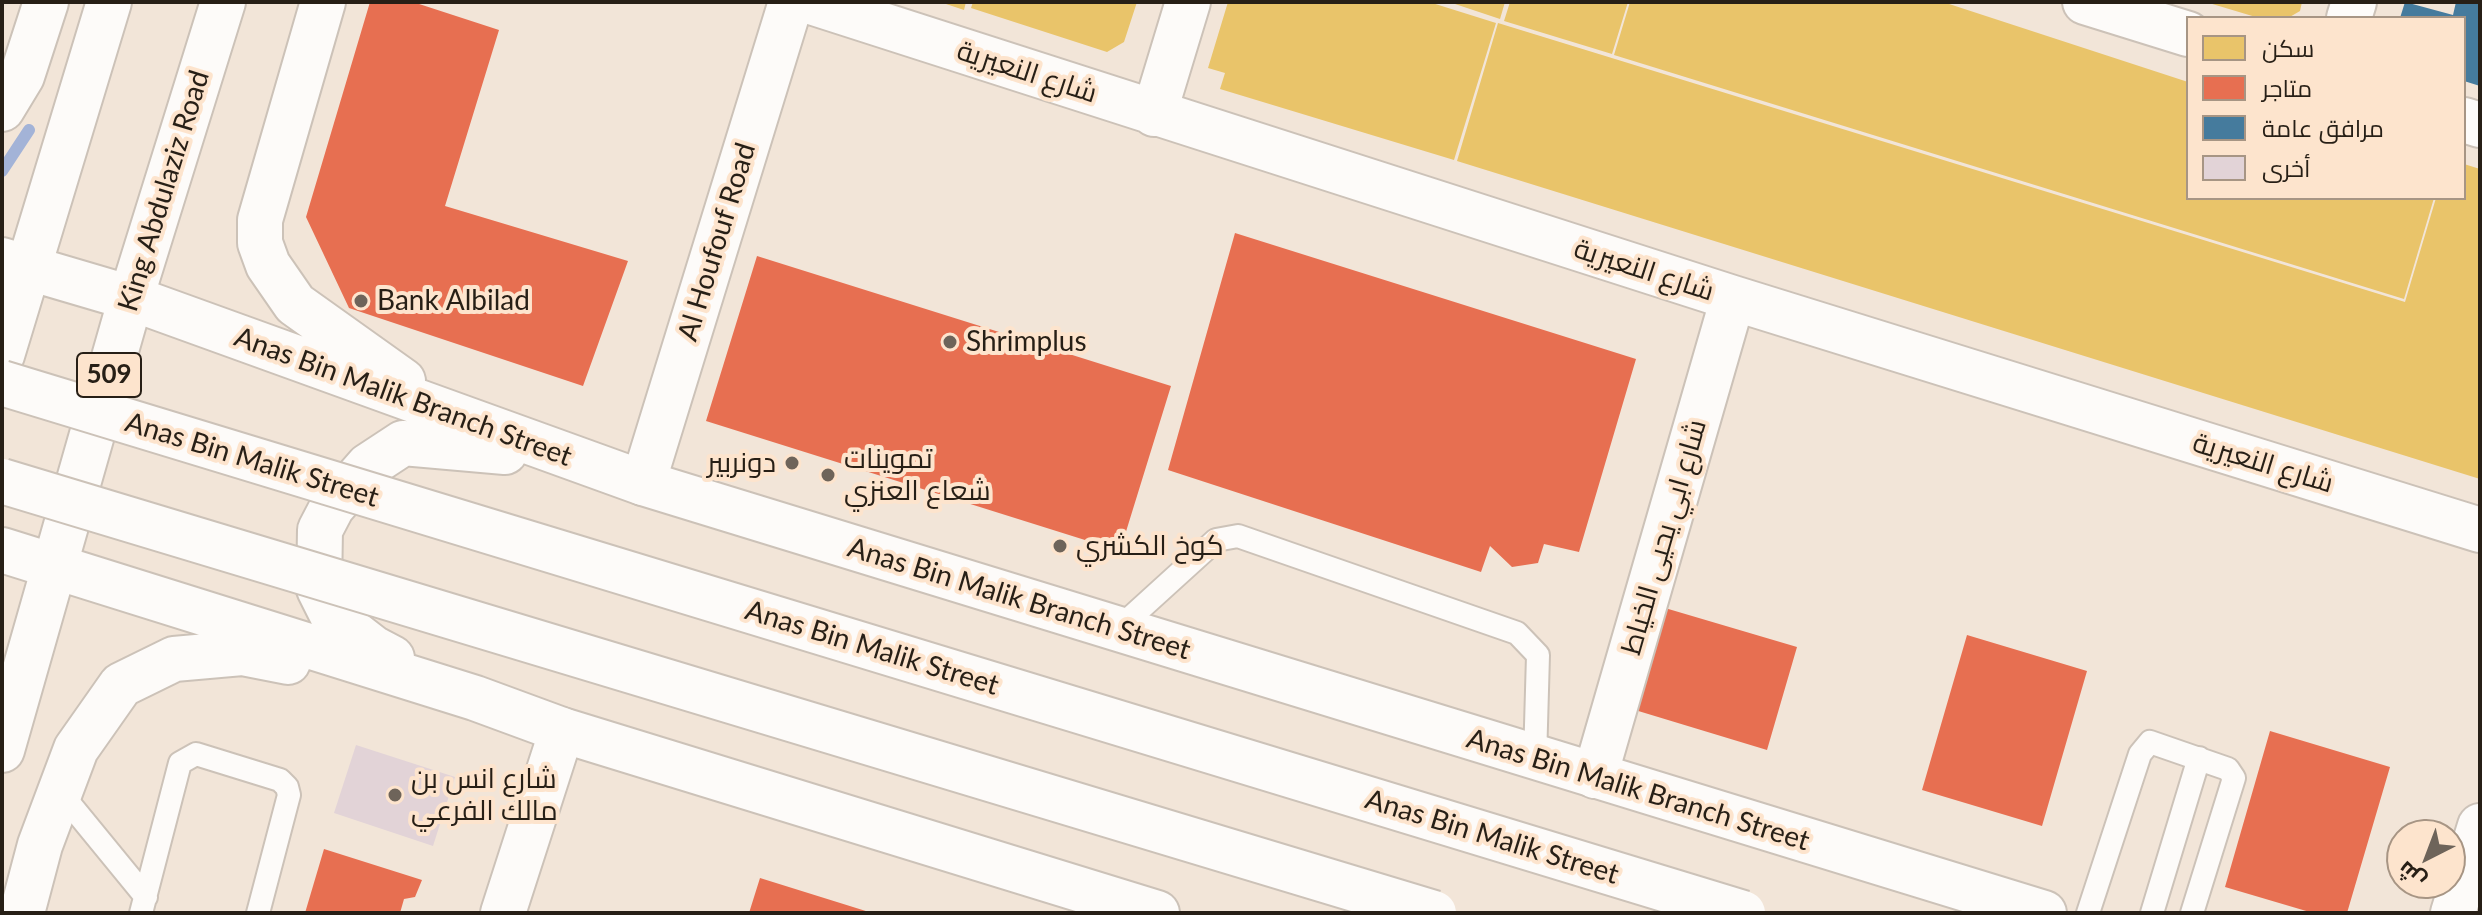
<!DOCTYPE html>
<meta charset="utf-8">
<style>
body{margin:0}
#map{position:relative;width:2482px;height:915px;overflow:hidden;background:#f2e5d8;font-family:Lato,Cairo,sans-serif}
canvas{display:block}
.frame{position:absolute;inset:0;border:4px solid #271f16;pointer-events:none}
.legend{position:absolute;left:2186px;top:16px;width:280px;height:184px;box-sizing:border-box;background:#fde4cd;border:2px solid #a79584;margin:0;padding:10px 14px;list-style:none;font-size:24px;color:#271f16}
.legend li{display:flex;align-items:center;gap:16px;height:40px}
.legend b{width:40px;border:2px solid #a79584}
.north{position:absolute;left:2386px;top:819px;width:80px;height:80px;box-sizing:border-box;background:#fde4cd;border:2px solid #a79584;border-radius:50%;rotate:222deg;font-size:22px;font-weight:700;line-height:32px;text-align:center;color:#271f16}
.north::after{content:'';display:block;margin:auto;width:28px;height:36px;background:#6e645a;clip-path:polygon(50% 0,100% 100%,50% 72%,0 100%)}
</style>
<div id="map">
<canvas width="2482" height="915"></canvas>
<div class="frame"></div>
<ul class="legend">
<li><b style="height:22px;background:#e9c46a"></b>سكن</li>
<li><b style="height:22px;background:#e76f51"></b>متاجر</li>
<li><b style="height:22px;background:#457b9d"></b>مرافق عامة</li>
<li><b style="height:22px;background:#e2d3d7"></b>أخرى</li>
</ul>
<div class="north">ش</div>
</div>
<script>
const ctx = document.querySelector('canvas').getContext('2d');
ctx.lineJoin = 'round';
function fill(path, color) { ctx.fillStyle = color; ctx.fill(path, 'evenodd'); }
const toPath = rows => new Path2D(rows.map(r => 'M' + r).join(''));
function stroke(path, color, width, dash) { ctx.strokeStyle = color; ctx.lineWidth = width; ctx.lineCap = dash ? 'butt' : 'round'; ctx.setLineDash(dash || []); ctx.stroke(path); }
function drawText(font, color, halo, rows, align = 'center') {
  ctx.font = font + ' Lato,Cairo,sans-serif'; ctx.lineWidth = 8; ctx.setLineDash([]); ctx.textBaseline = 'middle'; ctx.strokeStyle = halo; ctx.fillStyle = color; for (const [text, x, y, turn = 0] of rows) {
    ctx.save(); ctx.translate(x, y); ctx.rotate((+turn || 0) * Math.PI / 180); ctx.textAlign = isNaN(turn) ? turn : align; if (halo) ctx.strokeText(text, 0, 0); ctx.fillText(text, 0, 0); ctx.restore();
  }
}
const homes = toPath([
 [940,2,966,2,964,10],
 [973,2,1137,2,1124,42,1107,52,971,8],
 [1228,2,1429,2,1496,23,1454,160,1220,89,1225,73,1208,68],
 [1449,2,1505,2,1500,19],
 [1510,2,1628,2,1612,54,1504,21],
 [1630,2,1943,2,2188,82,2188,198,2434,198,2404,299,1614,55],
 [2302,2,2300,11,2288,18,2259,18,2209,3],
 [1498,23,2405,302,2436,198,2464,198,2464,164,2480,169,2480,479,1457,161]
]);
const shops = toPath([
 [370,2,413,2,499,30,445,206,628,261,583,386,349,308,306,217],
 [1235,233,1636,359,1579,552,1544,544,1538,563,1512,567,1490,546,1481,572,1168,470],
 [757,256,1171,386,1120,551,706,421],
 [1665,608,1797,647,1767,750,1635,710],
 [1967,635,2087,671,2042,826,1922,790],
 [2270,731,2390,767,2347,913,2313,913,2225,887],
 [324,849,422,880,415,897,404,899,400,913,305,913],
 [760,878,869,912,869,913,749,913]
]);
const public = toPath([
 [2405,2,2453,15,2456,2,2480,2,2480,86,2464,81,2464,18,2400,18]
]);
const stream = toPath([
 [2,171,29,130]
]);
const building = toPath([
 [356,745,455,777,433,846,334,813]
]);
const lane = toPath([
 [1118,629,1216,540,1238,536,1517,633,1538,655,1535,760],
 [60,792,146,897],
 [141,913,180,763,196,754,280,780,287,787,289,795,258,913],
 [2088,913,2140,754,2150,742,2228,769,2234,778,2192,913],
 [2152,913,2199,758]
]);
const street = toPath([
 [811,2,1733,298,2480,530],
 [2085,2,2188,34],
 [2349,18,2354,2],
 [1154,114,1188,2],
 [2464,120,2480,125],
 [643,483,791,2],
 [1595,776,1733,298],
 [503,913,562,730],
 [2453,913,2480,826]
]);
const secondary = toPath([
 [323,2,260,220,260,243,268,265,295,304,403,381],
 [2,109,22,76,46,2],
 [2,260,131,298,643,483,2044,913],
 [2,550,475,698,562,730,1157,913],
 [392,658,373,648,333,617,319,589,320,530,332,507,368,466,403,443,505,452],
 [22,913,40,845,76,749,121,685,174,659,242,653,288,662]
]);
const primary = toPath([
 [2,355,109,2],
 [2,750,131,298,223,2]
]);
const primaryBridge = toPath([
 [2,383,1743,913],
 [2,481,1434,913]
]);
const markers = [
 [361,301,8,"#6e645a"],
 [950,342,8,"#6e645a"],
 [792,463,8,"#6e645a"],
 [828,475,8,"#6e645a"],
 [1060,546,8,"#6e645a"],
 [395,795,8,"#6e645a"]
];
const shields = [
 [109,375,64]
];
const shieldNames = [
 ["509",109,375]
];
const streetNames = [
 ["شارع النعيرية",1027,72,18],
 ["King Abdulaziz Road",164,191,-73],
 ["Al Houfouf Road",717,242,-73],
 ["شارع النعيرية",1644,270,18],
 ["Anas Bin Malik Branch Street",403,397,20],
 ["Anas Bin Malik Street",252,460,17],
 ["شارع النعيرية",2263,463,17],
 ["شارع ابي يحيى الخياط",1664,537,-74],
 ["Anas Bin Malik Branch Street",1019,599,17],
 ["Anas Bin Malik Street",872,648,17],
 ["Anas Bin Malik Branch Street",1638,790,17],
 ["Anas Bin Malik Street",1492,837,17]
];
const poiNames = [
 ["Bank Albilad",377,301],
 ["Shrimplus",966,342],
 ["تموينات",844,459],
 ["شعاع العنزي",844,491],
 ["دونربير",776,463,"right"],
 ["كوخ الكشري",1076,546],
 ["شارع انس بن",411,779],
 ["مالك الفرعي",411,811]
];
fill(homes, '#e9c46a');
fill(shops, '#e76f51');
fill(public, '#457b9d');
stroke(stream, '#a3b3d7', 12);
fill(building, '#e2d3d7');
stroke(lane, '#ccc2b8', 26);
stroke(street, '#ccc2b8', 48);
stroke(secondary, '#ccc2b8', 48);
stroke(primary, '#ccc2b8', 48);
stroke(lane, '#fdfbf9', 22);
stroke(street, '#fdfbf9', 44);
stroke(secondary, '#fdfbf9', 44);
stroke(primary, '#fdfbf9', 44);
stroke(primaryBridge, '#ccc2b8', 48, []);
stroke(primaryBridge, '#fdfbf9', 44);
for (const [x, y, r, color] of markers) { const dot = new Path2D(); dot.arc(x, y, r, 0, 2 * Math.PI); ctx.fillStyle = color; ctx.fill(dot); stroke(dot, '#fde4cd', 3); }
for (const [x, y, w] of shields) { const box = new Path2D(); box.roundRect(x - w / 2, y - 22, w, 44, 6); ctx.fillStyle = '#fde4cd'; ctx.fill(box); stroke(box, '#271f16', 2); }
drawText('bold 26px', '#271f16', null, shieldNames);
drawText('28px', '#271f16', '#fde4cd', streetNames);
drawText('28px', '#271f16', '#fde4cd', poiNames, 'left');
</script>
